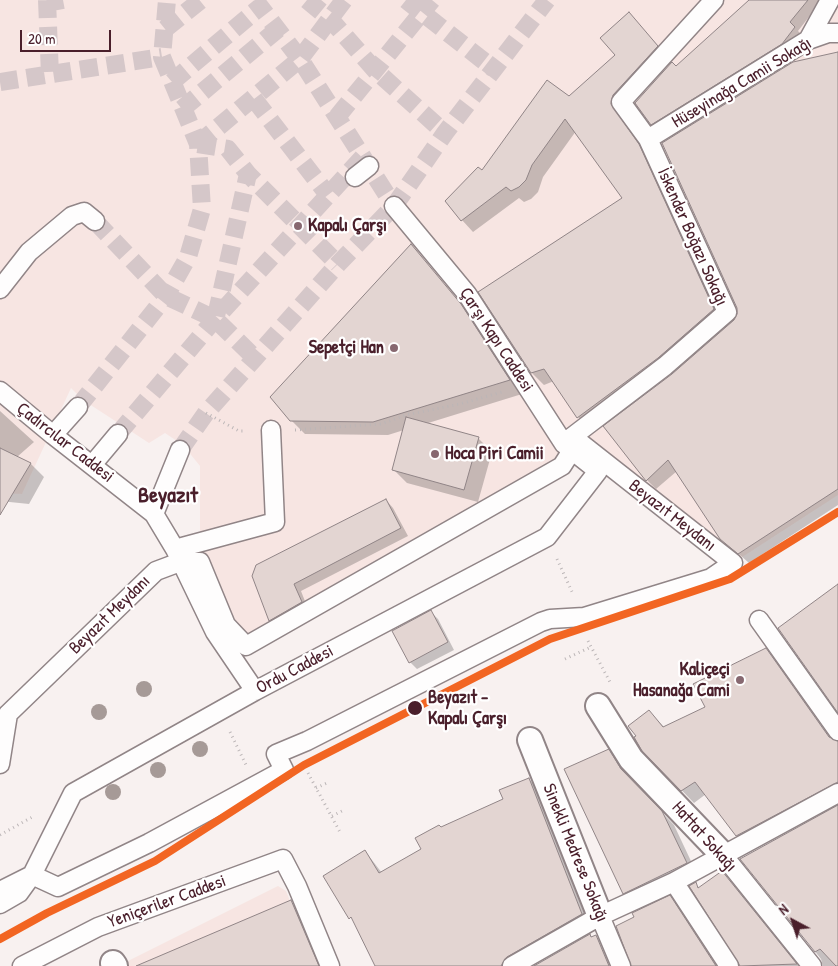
<!DOCTYPE html>
<meta charset="utf-8">
<style>
body{margin:0}
#map{position:relative;width:838px;height:966px;overflow:hidden;background:#f8f1f0;font-family:"Patrick Hand",sans-serif}
canvas{display:block}
.north{position:absolute;left:768px;top:896px;width:50px;height:50px;-webkit-text-stroke:4px #fff;paint-order:stroke;rotate:320deg;font-size:14px;font-weight:700;line-height:20px;text-align:center;color:#4a1f2b}
.north::after{content:'';display:block;margin:auto;width:18px;height:22px;background:#4a1f2b;clip-path:polygon(50% 0,100% 100%,50% 72%,0 100%)}
.scale{position:absolute;left:20px;top:30px;width:91px;height:22px;box-sizing:border-box;border:2px solid #4a1f2b;border-top:0;padding-left:6px;font-size:15px;line-height:18px;white-space:nowrap;color:#4a1f2b;-webkit-text-stroke:4px #fff;paint-order:stroke}
</style>
<div id="map">
<canvas width="838" height="966"></canvas>
<div class="north">N</div>
<div class="scale">20 m</div>
</div>
<script>
const ctx = document.querySelector('canvas').getContext('2d');
ctx.lineJoin = 'round';
function fill(path, color) { ctx.fillStyle = color; ctx.fill(path, 'evenodd'); }
const toPath = rows => new Path2D(rows.map(r => 'M' + r).join(''));
function stroke(path, color, width, dash) { ctx.strokeStyle = color; ctx.lineWidth = width; ctx.lineCap = dash ? 'butt' : 'round'; ctx.setLineDash(dash || []); ctx.stroke(path); }
function drawText(font, color, halo, rows, align = 'center') {
  ctx.font = font + ' "Patrick Hand",sans-serif'; ctx.lineWidth = 4.5; ctx.setLineDash([]); ctx.textBaseline = 'middle'; ctx.strokeStyle = halo; ctx.fillStyle = color; for (const [text, x, y, turn = 0] of rows) {
    ctx.save(); ctx.translate(x, y); ctx.rotate((+turn || 0) * Math.PI / 180); ctx.textAlign = isNaN(turn) ? turn : align; if (halo) ctx.strokeText(text, 0, 0); ctx.fillText(text, 0, 0); ctx.restore();
  }
}
const built = toPath([
 [0,0,838,0,838,495,733,563,578,442,562,466,246,646,200,562,200,466,183,445,165,433,149,443,83,400,71,388,22,494,0,493],
 [278,886,286,891,316,966,118,966]
]);
const shadow = toPath([
 [751,0,822,0,798,31,802,35,660,132,652,124,677,68],
 [640,26,669,58,625,107,622,117,650,158,725,321,590,429,578,417,554,381,544,385,532,373,623,198,576,131,543,177,538,192,531,199,524,202,519,198,473,232,462,220,482,172,617,55],
 [838,54,838,505,749,563,721,538,677,471,656,489,646,479,673,375,735,321],
 [412,245,473,320,522,394,425,424,478,438,492,452,478,502,407,483,393,469,404,430,388,435,305,434,291,420],
 [0,411,34,442,17,457,31,464,44,477,29,504,0,501],
 [386,500,393,508,408,536,301,591,308,609,277,627,270,620,253,576],
 [431,612,438,619,454,650,417,669,410,662],
 [765,649,777,661,835,742,838,742,838,799,749,848,737,836,706,794,694,803,643,750,649,711,665,728,706,708],
 [608,750,621,763,633,783,674,825,698,876,637,905,624,893],
 [529,779,539,789,591,924,517,966,377,966,356,924,324,876,365,851,382,873,422,849,441,828,504,799],
 [838,807,838,966,823,966,821,959,742,859],
 [722,873,732,882,799,966,740,966,739,960,695,884,700,888],
 [670,897,680,907,718,966,633,966],
 [290,901,300,911,323,966,147,966],
 [590,935,593,938,596,936,606,946,615,966,536,966]
]);
const building = toPath([
 [749,0,808,0,790,22,795,27,782,44,651,125,635,103,672,62,676,66,749,0],
 [629,12,658,46,613,95,611,104,639,144,714,309,658,358,577,418,544,369,531,373,478,292,622,198,565,119,532,165,526,180,519,187,511,191,506,187,461,221,445,201,478,167,482,170,547,80,569,96,615,55,600,38,629,12],
 [838,52,838,489,738,554,720,539,668,460,646,481,603,426,672,374,734,320,737,314,737,308,662,143,793,62,838,52],
 [411,244,461,304,510,380,373,422,290,421,270,397,411,244],
 [406,417,479,437,464,490,392,470,406,417],
 [0,448,31,463,0,515,0,448],
 [386,499,401,528,294,584,302,602,269,621,252,576,256,565,386,499],
 [838,584,838,713,778,628,838,584],
 [431,610,448,642,409,663,392,631,431,610],
 [766,648,829,737,838,741,838,782,736,836,695,782,681,791,642,751,634,737,636,736,628,726,649,710,663,727,705,707,693,684,766,648],
 [609,749,621,769,662,811,687,863,623,894,564,769,609,749],
 [529,778,582,914,507,957,501,966,375,966,351,917,349,919,323,876,365,850,379,873,421,849,415,838,439,825,441,827,503,799,499,790,529,778],
 [838,805,838,966,836,966,820,949,815,952,740,859,838,805],
 [722,871,797,964,740,966,689,886,696,882,698,888,722,871],
 [670,895,716,966,631,966,616,926,634,917,632,913,670,895],
 [291,900,319,966,136,966,291,900],
 [590,934,591,937,596,935,609,966,534,966,590,934]
]);
const pedestrianTunnel = toPath([
 [47,0,50,75],
 [255,0,300,59,394,206],
 [307,0,330,19,375,70,445,133],
 [406,0,494,69],
 [47,3,63,0],
 [165,29,201,0],
 [0,82,162,57],
 [172,82,260,7],
 [254,99,328,195],
 [182,109,278,29],
 [337,117,432,0],
 [198,144,300,59,344,0],
 [198,144,228,149,248,174,338,264],
 [95,221,166,296,215,319,255,358],
 [216,316,248,174],
 [78,407,166,296,188,257,202,209,198,144,162,57,167,0],
 [118,434,215,319,363,157],
 [180,450,206,413,255,358,338,264,394,206,445,133,547,0]
]);
const path = toPath([
 [206,413,239,431,246,431],
 [295,430,381,424,406,415,460,404,502,392],
 [557,559,573,594],
 [588,641,610,682],
 [565,659,591,647],
 [230,732,246,765],
 [308,773,341,834],
 [316,788,327,783],
 [332,816,344,810],
 [0,835,34,816]
]);
const pedestrian = toPath([
 [808,40,830,0],
 [648,139,808,40,828,33,838,33],
 [355,177,369,166],
 [0,289,29,252,72,216,84,212,95,221],
 [0,391,53,435,154,514,175,549,215,632,255,691],
 [53,435,78,407],
 [564,443,665,366,727,312,648,139,621,102,714,0],
 [92,465,118,434],
 [154,514,180,450],
 [175,549,275,522,271,430],
 [759,620,838,731],
 [0,764,8,714,156,571,180,562,200,562,226,625,246,646,562,466,578,441,733,563,711,578,584,617,550,619,541,622,307,741,276,754,284,770,149,843,58,887,32,875,0,891],
 [723,855,812,966],
 [674,882,729,966],
 [0,904,19,893,32,875,73,793,255,691,547,537,598,471,564,444,467,294,394,206],
 [600,916,621,966],
 [22,966,98,927,283,859,297,886,330,966],
 [512,966,600,916,674,882,838,793]
]);
const minor = toPath([
 [598,706,631,759,723,855],
 [530,740,600,916],
 [113,963,115,966]
]);
const tram1 = toPath([
 [0,939,47,913,155,861,304,765,550,639,730,579,838,512]
]);
const trees = [
 [144,689],
 [99,712],
 [200,749],
 [158,770],
 [113,792]
];
const markers = [
 [298,226,5,"#876870"],
 [394,348,5,"#876870"],
 [435,454,5,"#876870"],
 [740,680,5,"#876870"],
 [415,708,8,"#4a1f2b"]
];
const streetNames = [
 ["Hüseyinağa Camii Sokağı",742,83,-31],
 ["İskender Boğazı Sokağı",692,237,66],
 ["Çarşı Kapı Caddesi",496,340,57],
 ["Çadırcılar Caddesi",65,443,38],
 ["Beyazıt Meydanı",672,516,38],
 ["Beyazıt Meydanı",110,615,-44],
 ["Ordu Caddesi",295,670,-28],
 ["Hattat Sokağı",704,837,48],
 ["Sinekli Medrese Sokağı",575,853,68],
 ["Yeniçeriler Caddesi",167,902,-20]
];
const poiNames = [
 ["Kapalı Çarşı",308,226],
 ["Sepetçi Han",384,348,"right"],
 ["Hoca Piri Camii",445,454],
 ["Kaliçeçi",730,670,"right"],
 ["Hasanağa Cami",730,691,"right"]
];
const stopNames = [
 ["Beyazıt -",428,698],
 ["Kapalı Çarşı",428,719]
];
const districtNames = [
 ["Beyazıt",168,496]
];
fill(built, '#f7e5e2');
fill(shadow, '#0003');
fill(building, '#e3d5d2');
stroke(building, '#918587', 1);
stroke(pedestrianTunnel, '#d5c7c9', 18, [18, 9]);
stroke(pedestrian, '#918587', 21);
stroke(minor, '#918587', 28);
stroke(path, '#bcb6b7', 3, [1, 4]);
stroke(pedestrian, '#fefdfd', 18);
stroke(minor, '#fefdfd', 24);
stroke(tram1, '#f26522', 8);
ctx.fillStyle = '#a69a97';
for (const [x, y] of trees) { ctx.beginPath(); ctx.arc(x, y, 8, 0, 2 * Math.PI); ctx.fill(); }
for (const [x, y, r, color] of markers) { const dot = new Path2D(); dot.arc(x, y, r, 0, 2 * Math.PI); ctx.fillStyle = color; ctx.fill(dot); stroke(dot, '#fff', 2); }
drawText('18px', '#4a1f2b', '#fff', streetNames);
drawText('bold 18px', '#4a1f2b', '#fff', poiNames, 'left');
drawText('bold 18px', '#4a1f2b', '#fff', stopNames, 'left');
drawText('bold 22px', '#4a1f2b', '#fff', districtNames);
</script>
